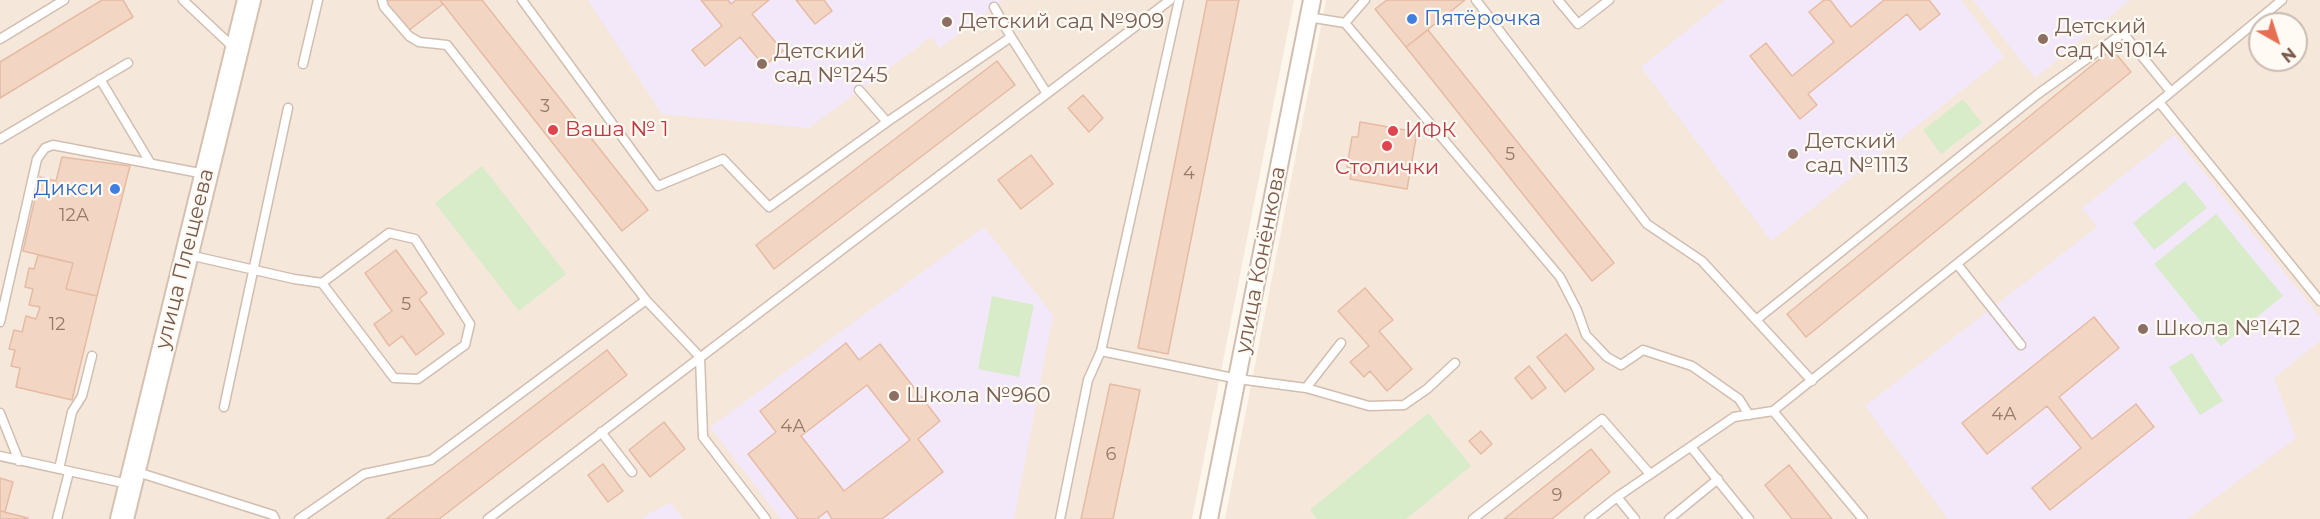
<!DOCTYPE html>
<meta charset="utf-8">
<style>
body{margin:0}
#map{position:relative;width:2320px;height:519px;overflow:hidden;background:#fdf6ec;font-family:Montserrat,sans-serif}
canvas{display:block}
.north{position:absolute;left:2248px;top:12px;width:60px;height:60px;box-sizing:border-box;background:#fffaf3;border:2px solid #cabbb1;border-radius:50%;rotate:141deg;font-size:16px;font-weight:700;line-height:24px;text-align:center;color:#7a5c4d}
.north::after{content:'';display:block;margin:auto;width:21px;height:27px;background:#e76f51;clip-path:polygon(50% 0,100% 100%,50% 72%,0 100%)}
</style>
<div id="map">
<canvas width="2320" height="519"></canvas>
<div class="north">N</div>
</div>
<script>
const ctx = document.querySelector('canvas').getContext('2d');
ctx.lineJoin = 'round';
function fill(path, color) { ctx.fillStyle = color; ctx.fill(path, 'evenodd'); }
const toPath = rows => new Path2D(rows.map(r => 'M' + r).join(''));
function stroke(path, color, width, dash) { ctx.strokeStyle = color; ctx.lineWidth = width; ctx.lineCap = dash ? 'butt' : 'round'; ctx.setLineDash(dash || []); ctx.stroke(path); }
function drawText(font, color, halo, rows, align = 'center') {
  ctx.font = font + ' Montserrat,sans-serif'; ctx.lineWidth = 4.5; ctx.setLineDash([]); ctx.textBaseline = 'middle'; ctx.strokeStyle = halo; ctx.fillStyle = color; for (const [text, x, y, turn = 0] of rows) {
    ctx.save(); ctx.translate(x, y); ctx.rotate((+turn || 0) * Math.PI / 180); ctx.textAlign = isNaN(turn) ? turn : align; if (halo) ctx.strokeText(text, 0, 0); ctx.fillText(text, 0, 0); ctx.restore();
  }
}
const residential = toPath([
 [0,0,238,0,110,519,0,519],
 [261,0,1294,0,1192,519,131,519],
 [1326,0,2320,0,2320,519,1225,519],
 [2260,24,2296,24,2296,60,2260,60]
]);
const education = toPath([
 [588,0,1003,0,940,48,931,37,809,128,662,114],
 [1725,0,1961,0,2004,57,1771,241,1641,67],
 [1973,0,2130,0,2035,78],
 [2174,135,2320,317,2320,341,2274,378,2296,438,2187,519,1948,519,1865,406,2097,227,2082,208],
 [984,227,1053,315,1014,519,781,519,710,427],
 [671,503,683,519,642,519,649,513]
]);
const green = toPath([
 [1963,99,1982,123,1941,154,1923,130],
 [482,166,566,274,519,311,435,203],
 [2185,181,2207,208,2154,250,2133,223],
 [2216,214,2283,296,2221,346,2154,264],
 [992,296,1034,305,1019,377,978,369],
 [2192,353,2223,401,2200,415,2169,367],
 [1428,413,1471,466,1406,519,1317,519,1310,510]
]);
const building = toPath([
 [102,0,123,0,133,17,0,98,0,62,102,0],
 [383,0,440,0,443,4,408,31,383,0],
 [440,0,482,0,648,210,622,231,440,0],
 [701,0,728,0,731,4,736,0,769,0,752,14,783,51,764,66,740,37,705,66,692,50,722,26,701,0],
 [796,0,824,0,832,11,815,24,796,0],
 [1207,0,1239,0,1168,354,1138,348,1207,0],
 [1387,0,1465,0,1406,47,1375,9,1387,0],
 [1824,0,1830,0,1851,27,1884,0,1929,0,1940,14,1920,30,1907,14,1808,94,1817,105,1800,119,1750,56,1766,43,1792,76,1834,42,1809,12,1824,0],
 [1428,30,1614,263,1592,281,1406,47,1428,30],
 [2112,49,2131,72,1806,337,1787,314,2112,49],
 [997,61,1015,85,774,269,756,245,997,61],
 [1083,95,1103,118,1089,132,1068,108,1083,95],
 [1360,122,1417,132,1407,189,1350,179,1352,168,1347,167,1352,137,1358,137,1360,122],
 [1031,155,1053,184,1021,209,998,180,1031,155],
 [62,157,130,166,97,296,66,289,73,263,23,251,40,177,56,181,62,157],
 [396,250,427,293,419,299,444,334,416,355,402,336,389,346,374,324,392,311,365,273,396,250],
 [38,255,73,263,66,289,97,296,72,400,16,387,20,368,11,366,15,350,9,349,14,330,22,332,26,316,36,319,40,307,29,305,33,289,25,287,29,268,34,269,38,255],
 [1365,288,1393,320,1379,331,1412,369,1387,391,1370,371,1364,377,1350,362,1369,346,1338,311,1365,288],
 [2094,317,2119,348,2059,397,2092,439,2136,404,2154,427,2050,510,2032,488,2081,448,2047,406,1987,454,1962,423,2094,317],
 [1566,334,1594,369,1565,392,1537,357,1566,334],
 [846,343,859,360,880,344,940,421,918,439,943,472,882,519,832,519,827,511,817,519,798,519,748,454,776,432,760,411,846,343],
 [867,385,910,440,844,491,801,436,867,385],
 [607,350,627,375,439,519,386,519,607,350],
 [1529,366,1546,388,1532,399,1515,378,1529,366],
 [1110,384,1140,390,1113,519,1081,519,1110,384],
 [664,422,685,449,650,477,629,450,664,422],
 [1481,431,1492,444,1481,454,1469,441,1481,431],
 [1591,449,1610,472,1552,519,1504,519,1591,449],
 [603,464,623,491,608,502,588,475,603,464],
 [1789,465,1832,519,1792,519,1765,485,1789,465],
 [0,478,13,482,5,512,0,511,0,478],
 [0,511,28,518,28,519,0,519,0,511]
]);
const service = toPath([
 [183,0,235,49],
 [382,0,384,7,409,36,419,42,447,45,646,300,700,357,703,437,766,519],
 [522,0,658,186,723,159,769,207,887,122,1011,37,1046,92],
 [1476,0,1647,224,1702,261,1812,381],
 [1558,0,1578,24,1609,0],
 [994,7,1011,37],
 [1308,17,1345,23,1365,0],
 [1345,23,1560,277,1577,310,1586,335,1607,357,1621,365,1643,350,1692,366,1739,399,1749,415],
 [0,39,64,0],
 [303,64,318,0],
 [100,79,151,164],
 [859,90,887,122],
 [2159,102,2320,301],
 [0,139,128,63],
 [189,255,294,279,322,283,394,378,418,379,465,345,470,324,415,239,389,233,322,283],
 [1957,264,2021,345],
 [1756,320,2038,94,2123,33,2171,92],
 [0,322,37,159,45,148,53,145,205,174],
 [1101,351,1238,379,1306,388,1341,343],
 [1306,388,1369,406,1404,405,1427,389,1455,363],
 [224,407,288,108],
 [1773,411,1863,519],
 [0,413,19,461],
 [601,432,632,472],
 [1691,447,1749,519],
 [0,456,128,484],
 [59,469,72,412,82,396,92,356],
 [134,471,273,515,275,519],
 [1617,497,1635,519],
 [57,519,69,472],
 [299,519,364,474,431,460,646,300],
 [488,519,1170,0],
 [1060,519,1088,380,1101,351,1179,0],
 [1473,519,1602,419,1650,474],
 [1589,519,1617,497,1734,417,1773,411,2159,102,2282,0],
 [1669,519,1718,479]
]);
const minor = toPath([
 [1209,519,1312,0]
]);
const secondary = toPath([
 [122,519,249,0]
]);
const markers = [
 [1412,19,6,"#3f7fe0"],
 [947,22,6,"#8d6e63"],
 [2043,39,6,"#8d6e63"],
 [762,64,6,"#8d6e63"],
 [553,130,6,"#e0444e"],
 [1393,131,6,"#e0444e"],
 [1387,146,6,"#e0444e"],
 [1793,154,6,"#8d6e63"],
 [115,189,6,"#3f7fe0"],
 [2143,329,6,"#8d6e63"],
 [894,396,6,"#8d6e63"]
];
const numberNames = [
 ["3",545,107],
 ["5",1510,155],
 ["4",1189,174],
 ["12А",74,216],
 ["5",406,305],
 ["12",57,325],
 ["4А",2004,415],
 ["4А",793,427],
 ["6",1111,455],
 ["9",1557,496]
];
const shopNames = [
 ["Пятёрочка",1424,19],
 ["Дикси",103,189,"right"]
];
const educationNames = [
 ["Детский сад №909",959,22],
 ["Детский",2055,27],
 ["сад №1014",2055,51],
 ["Детский",774,52],
 ["сад №1245",774,76],
 ["Детский",1805,142],
 ["сад №1113",1805,166],
 ["Школа №1412",2155,329],
 ["Школа №960",906,396]
];
const healthNames = [
 ["Ваша № 1",565,130],
 ["ИФК",1405,131],
 ["Столички",1387,168,"center"]
];
const streetNames = [
 ["улица Плещеева",185,259,-76],
 ["улица Конёнкова",1261,260,-79]
];
fill(residential, '#f5e8da');
fill(education, '#f3e8fa');
fill(green, '#d8ecc9');
fill(building, '#f3d5c3');
stroke(building, '#e6bba3', 1.5);
stroke(service, '#d1beb0', 11);
stroke(minor, '#d1beb0', 20);
stroke(secondary, '#d6c0b0', 26);
stroke(service, '#fff', 8);
stroke(minor, '#fff', 16);
stroke(secondary, '#fff', 22);
for (const [x, y, r, color] of markers) { const dot = new Path2D(); dot.arc(x, y, r, 0, 2 * Math.PI); ctx.fillStyle = color; ctx.fill(dot); stroke(dot, '#fffaf3', 2); }
drawText('18px', '#987a6a', null, numberNames);
drawText('21px', '#366cbe', '#fffaf3', shopNames, 'left');
drawText('21px', '#785e54', '#fffaf3', educationNames, 'left');
drawText('21px', '#be3a42', '#fffaf3', healthNames, 'left');
drawText('21px', '#7a5c4d', '#fffaf3', streetNames);
</script>
